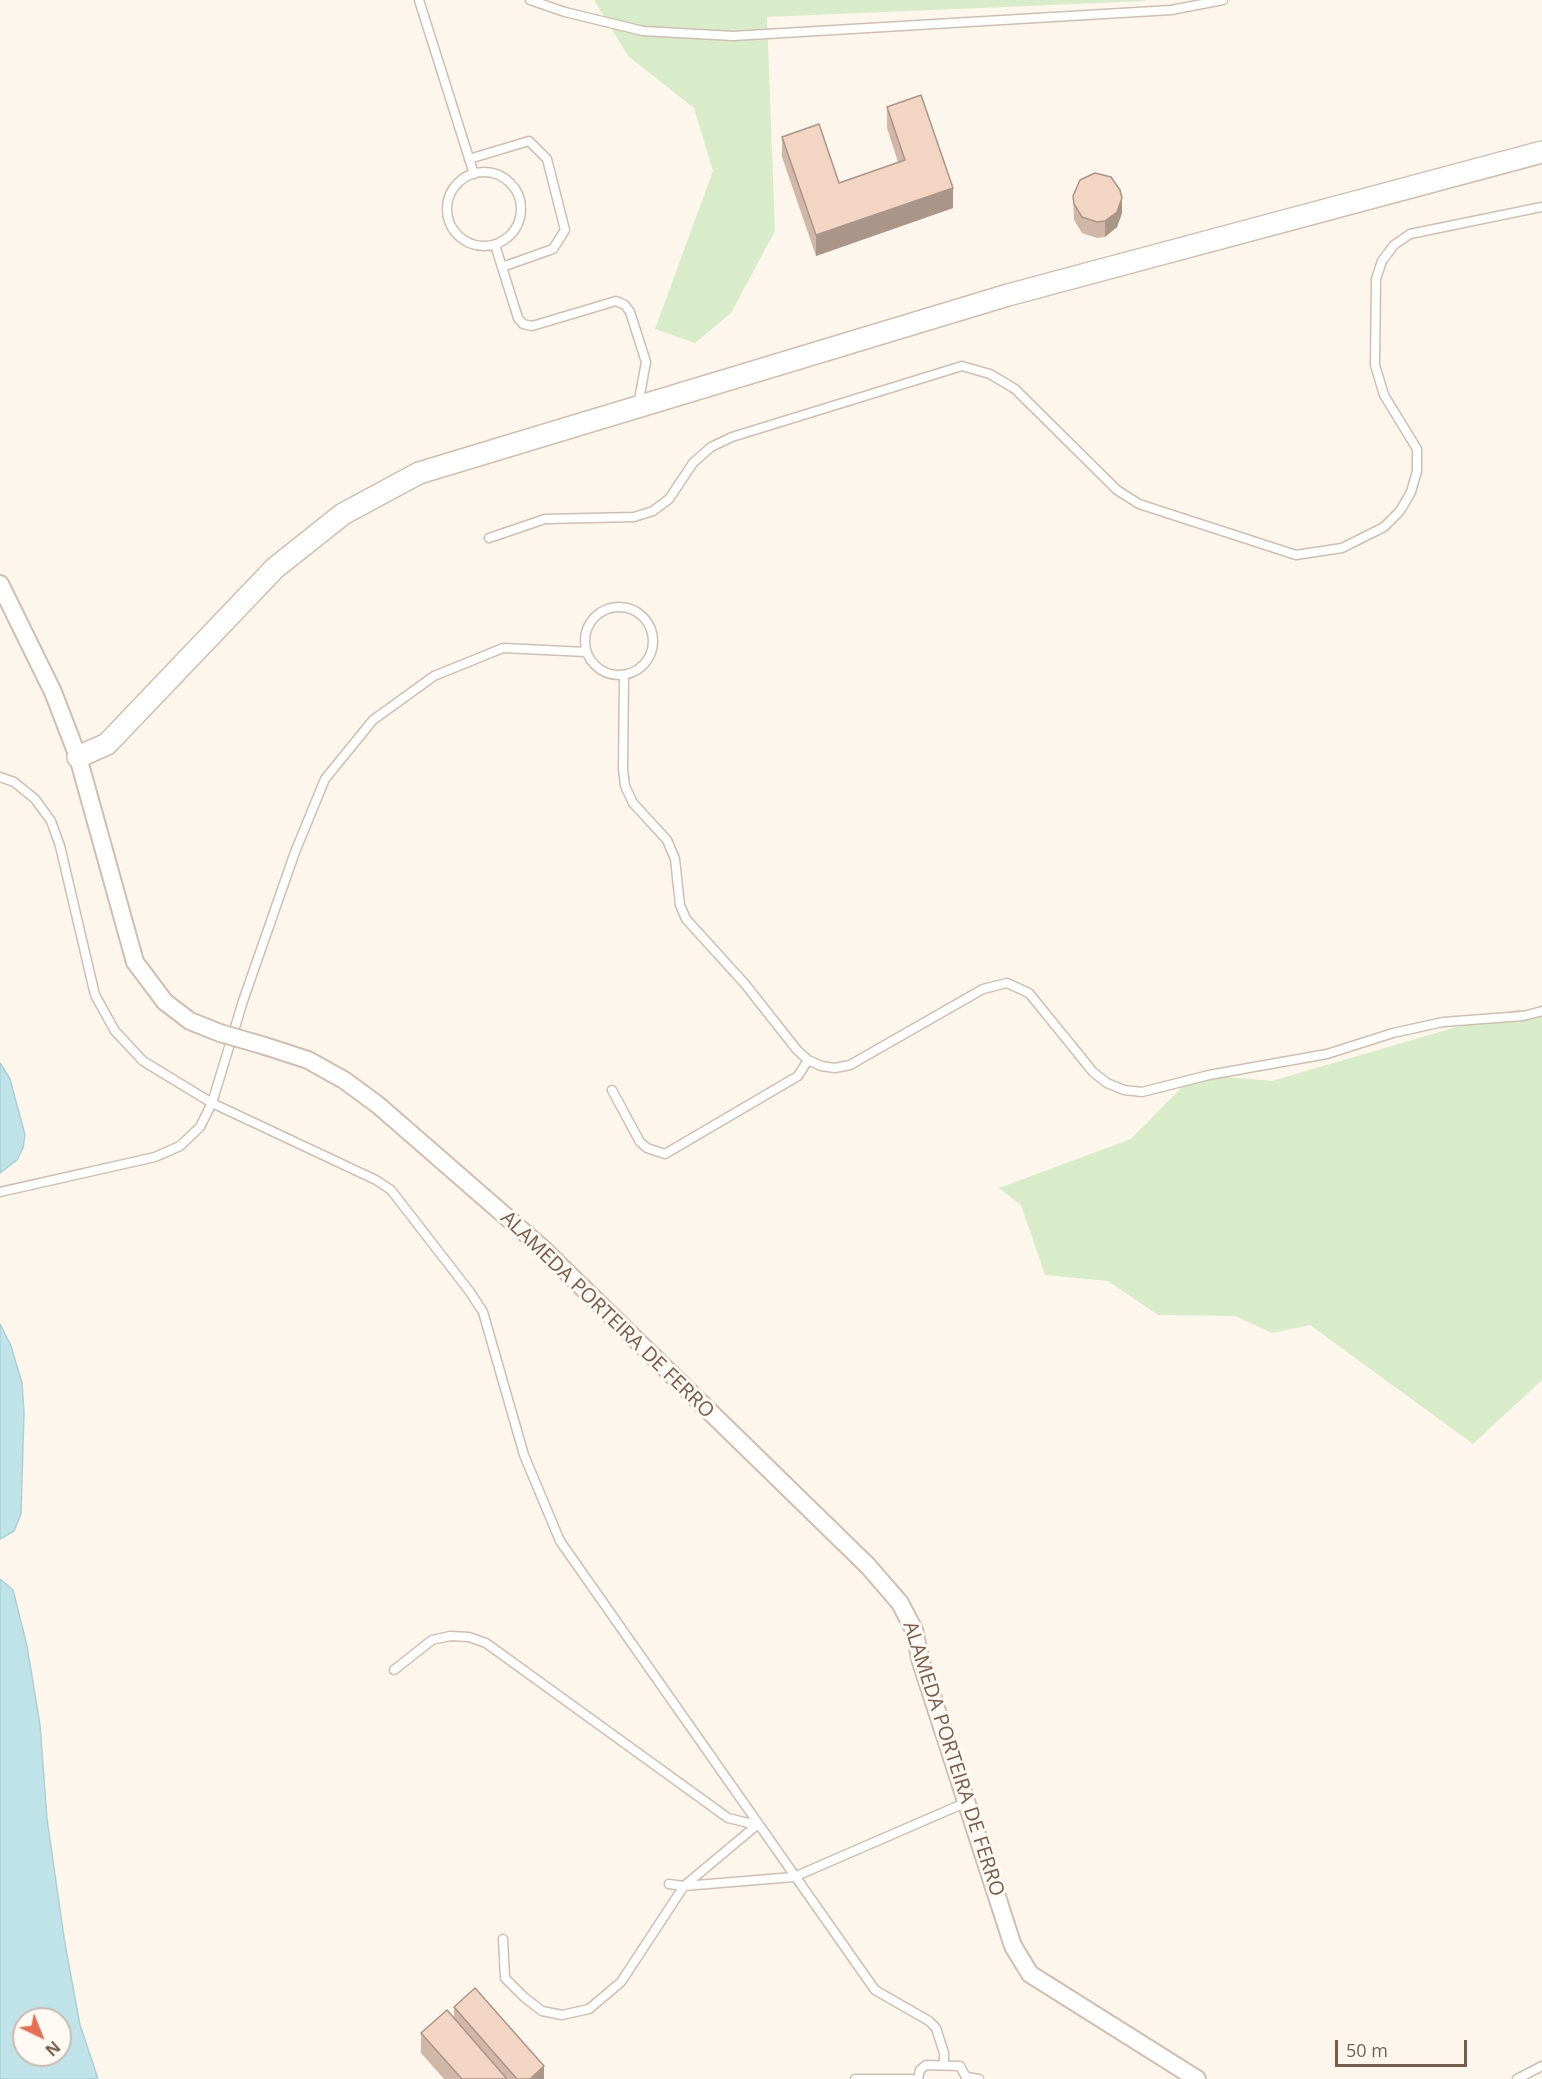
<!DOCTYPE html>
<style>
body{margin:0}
#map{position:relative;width:1542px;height:2079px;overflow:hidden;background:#fdf6ec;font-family:"Open Sans",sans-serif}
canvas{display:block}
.north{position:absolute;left:12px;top:2007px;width:60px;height:60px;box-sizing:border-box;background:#fffaf3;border:2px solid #cabbb1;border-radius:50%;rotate:137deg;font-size:16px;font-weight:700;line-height:24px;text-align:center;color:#7a5c4d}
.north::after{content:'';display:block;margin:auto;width:21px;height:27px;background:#e76f51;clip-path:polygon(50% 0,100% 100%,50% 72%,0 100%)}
.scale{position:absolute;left:1335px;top:2040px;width:132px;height:27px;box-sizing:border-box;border:3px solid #7a5c4d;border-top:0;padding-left:8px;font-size:18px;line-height:21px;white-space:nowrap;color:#7a5c4d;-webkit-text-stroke:4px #fffaf3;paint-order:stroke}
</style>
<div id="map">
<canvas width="1542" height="2079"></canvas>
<div class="north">N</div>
<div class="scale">50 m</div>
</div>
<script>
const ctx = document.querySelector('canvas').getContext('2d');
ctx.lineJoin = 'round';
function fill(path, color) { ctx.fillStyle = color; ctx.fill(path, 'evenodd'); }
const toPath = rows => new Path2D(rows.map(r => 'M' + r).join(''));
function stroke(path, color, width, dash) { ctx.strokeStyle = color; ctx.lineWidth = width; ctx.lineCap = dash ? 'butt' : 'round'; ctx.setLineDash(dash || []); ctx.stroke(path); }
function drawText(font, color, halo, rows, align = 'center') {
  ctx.font = font + ' "Open Sans",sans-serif'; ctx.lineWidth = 6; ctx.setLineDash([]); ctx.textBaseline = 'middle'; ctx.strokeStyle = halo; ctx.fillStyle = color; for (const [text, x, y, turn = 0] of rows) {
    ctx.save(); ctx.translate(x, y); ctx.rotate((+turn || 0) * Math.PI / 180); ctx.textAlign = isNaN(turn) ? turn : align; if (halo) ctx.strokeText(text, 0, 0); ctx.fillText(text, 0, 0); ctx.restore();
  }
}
const green = toPath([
 [594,0,1145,0,1145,1,767,17,775,231,731,313,695,343,655,329,713,171,694,108,628,56],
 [1518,1009,1542,1014,1542,1380,1473,1444,1310,1325,1272,1333,1235,1316,1158,1315,1108,1281,1045,1275,1021,1205,999,1188,1131,1139,1195,1074,1272,1081]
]);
const water = toPath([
 [0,1063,10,1079,25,1135,23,1148,17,1160,0,1173,0,1063],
 [0,1324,11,1346,22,1383,24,1412,21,1514,14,1531,0,1539,0,1324],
 [0,1579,13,1590,27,1646,40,1725,47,1819,65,1944,80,2025,98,2079,0,2079,0,1579],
 [24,2019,60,2019,60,2055,24,2055,24,2019]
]);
const service = toPath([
 [419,0,474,174],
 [530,0,565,12,643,31,733,36,1171,10,1223,0],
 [469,159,529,141,547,159,565,230,553,249,502,267],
 '447 209a37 37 0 1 1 74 0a37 37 0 1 1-74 0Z',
 [495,245,518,318,523,324,532,326,616,301,625,305,630,312,646,362,638,405],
 [489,538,545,519,634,517,653,511,669,499,693,463,711,447,732,437,962,366,990,374,1015,389,1117,490,1139,504,1296,555,1342,548,1384,527,1400,511,1411,492,1417,471,1417,449,1384,395,1375,365,1376,279,1382,261,1394,245,1410,234,1542,207],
 '585 641a34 34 0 1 1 68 0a34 34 0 1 1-68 0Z',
 [624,675,623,769,625,786,633,803,667,840,675,859,680,905,686,919,745,984,797,1050,808,1060,821,1066,835,1068,850,1065,983,989,1007,983,1029,993,1093,1072,1107,1083,1124,1090,1142,1092,1209,1075,1327,1054,1393,1033,1443,1022,1523,1016,1542,1011],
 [0,777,14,782,35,799,51,821,60,846,95,995,115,1031,143,1061,212,1103,376,1180,391,1190,470,1292,483,1312,524,1455,560,1541,875,1990,929,2021,936,2028,944,2053,944,2065],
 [612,1090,640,1142,647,1148,665,1154,798,1076,808,1060],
 [0,1192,155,1157,180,1146,200,1127,212,1103,243,1001,295,852,325,779,373,720,434,676,503,648,586,652],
 [394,1670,432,1640,450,1636,469,1637,486,1643,728,1818,757,1825],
 [669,1884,684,1886,794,1877,967,1802],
 [503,1939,505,1978,524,1997,542,2011,562,2015,589,2009,621,1982,684,1886,757,1825],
 [967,2077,979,2079],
 [855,2079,918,2079],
 [918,2079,920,2070,926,2065,960,2066,967,2079],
 [1517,2079,1542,2066]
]);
const minor = toPath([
 [0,584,53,692,78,757,135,962,165,1002,190,1021,220,1033],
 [265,1046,308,1060,344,1080,378,1105,541,1247,868,1566,900,1603,914,1630,921,1662,1013,1946,1030,1974,1197,2079]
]);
const tertiary = toPath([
 [78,757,107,744,275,568,343,514,419,473,1008,295,1542,152]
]);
const minorBridge = toPath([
 [220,1033,265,1046]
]);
const wall = toPath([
 [887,107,953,208,816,256,782,157,782,137,839,183,898,162,887,128],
 [1073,196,1122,213,1117,227,1105,237,1097,238,1082,233,1074,220],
 [454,2007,544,2079,444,2079,421,2053,421,2033,454,2018]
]);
const shadedWall = toPath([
 [953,188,953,208,816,256,816,235],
 [1122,198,1122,213,1117,227,1105,237,1105,221],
 [544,2066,544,2079,530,2079]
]);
const building = toPath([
 [921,95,953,188,816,235,782,137,819,124,839,183,905,160,887,107,921,95],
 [1095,173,1111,177,1120,190,1122,198,1117,212,1105,221,1097,222,1082,217,1074,204,1073,196,1080,180,1095,173],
 [475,1988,544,2066,530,2079,517,2079,454,2007,475,1988],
 [447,2010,507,2079,462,2079,421,2033,447,2010]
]);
const streetNames = [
 ["ALAMEDA PORTEIRA DE FERRO",607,1315,44],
 ["ALAMEDA PORTEIRA DE FERRO",953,1759,72]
];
fill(green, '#d8ecc9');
fill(water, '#bfe3e8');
stroke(water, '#a5d3da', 1.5);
stroke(service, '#d1beb0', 11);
stroke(minor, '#d1beb0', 20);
stroke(tertiary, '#d1beb0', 24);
stroke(service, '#fff', 8);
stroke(minor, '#fff', 16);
stroke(tertiary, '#fff', 21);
stroke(minorBridge, '#d1beb0', 20, []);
stroke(minorBridge, '#fff', 16);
fill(wall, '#d1b7a8');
fill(shadedWall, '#aa9588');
fill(building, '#f3d5c3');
stroke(building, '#aa9588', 1.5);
drawText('20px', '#7a5c4d', '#fffaf3', streetNames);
</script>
